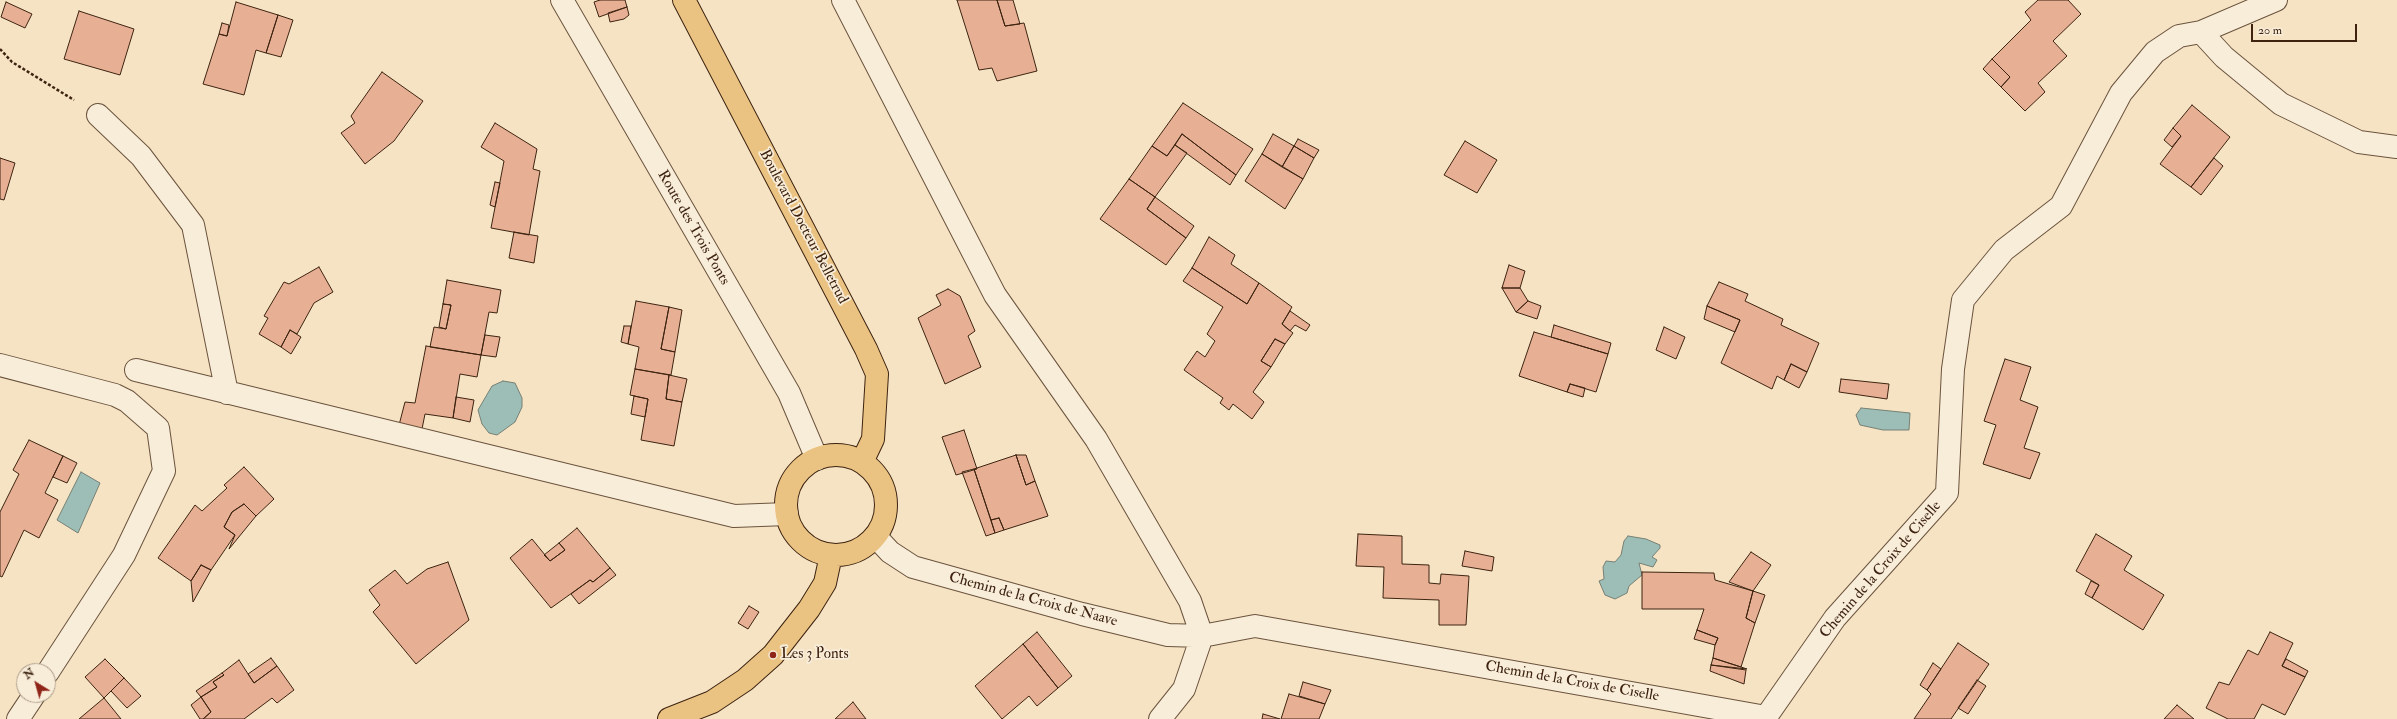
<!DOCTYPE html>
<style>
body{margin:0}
#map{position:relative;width:2397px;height:719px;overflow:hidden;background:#f5e3c4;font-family:"IM FELL Double Pica",serif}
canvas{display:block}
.north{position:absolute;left:16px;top:663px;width:40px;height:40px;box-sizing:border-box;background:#f8edd9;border:1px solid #ad9c89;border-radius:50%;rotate:323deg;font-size:11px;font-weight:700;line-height:16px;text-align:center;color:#3d2310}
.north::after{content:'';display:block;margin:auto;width:14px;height:18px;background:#8f2418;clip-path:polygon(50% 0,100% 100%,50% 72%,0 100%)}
.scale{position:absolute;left:2251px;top:24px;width:106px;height:18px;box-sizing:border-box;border:2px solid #3d2310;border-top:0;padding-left:5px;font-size:12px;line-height:14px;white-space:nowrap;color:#3d2310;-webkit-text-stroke:3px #f8edd9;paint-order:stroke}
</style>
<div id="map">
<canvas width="2397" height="719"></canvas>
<div class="north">N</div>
<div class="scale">20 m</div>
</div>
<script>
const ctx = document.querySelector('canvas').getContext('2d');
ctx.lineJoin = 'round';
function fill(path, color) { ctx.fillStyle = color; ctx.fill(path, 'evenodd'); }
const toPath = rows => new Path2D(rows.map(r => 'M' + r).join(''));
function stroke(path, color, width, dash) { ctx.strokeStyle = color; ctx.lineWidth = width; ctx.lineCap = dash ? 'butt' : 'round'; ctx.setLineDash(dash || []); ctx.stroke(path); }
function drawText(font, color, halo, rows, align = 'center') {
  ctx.font = font + ' "IM FELL Double Pica",serif'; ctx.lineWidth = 3.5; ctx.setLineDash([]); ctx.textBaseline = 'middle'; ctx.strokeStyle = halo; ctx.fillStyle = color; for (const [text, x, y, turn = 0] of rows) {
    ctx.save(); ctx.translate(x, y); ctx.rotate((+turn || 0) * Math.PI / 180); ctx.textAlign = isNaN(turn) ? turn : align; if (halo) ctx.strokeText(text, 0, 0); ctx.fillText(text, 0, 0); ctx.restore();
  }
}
const water = toPath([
 [503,381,515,383,522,398,522,407,515,422,497,435,489,433,482,424,478,410,492,386,503,381],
 [1861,408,1910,413,1909,430,1883,430,1860,425,1856,415,1861,408],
 [81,472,100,483,78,533,57,520,81,472],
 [1628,536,1646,539,1660,545,1660,548,1652,557,1657,560,1653,567,1639,563,1642,575,1629,586,1627,593,1615,599,1605,595,1599,581,1604,579,1603,567,1606,561,1615,562,1621,555,1624,541,1628,536]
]);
const building = toPath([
 [600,0,625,0,627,7,599,17,594,2,600,0],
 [957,0,997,0,1005,26,1024,23,1037,71,997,81,992,68,979,70,957,0],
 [997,0,1013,0,1020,24,1005,26,997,0],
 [2038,0,2068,0,2081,14,2053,41,2067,56,2038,83,2045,92,2025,111,2001,87,2010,77,1992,59,2031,20,2025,12,2038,0],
 [6,2,32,14,25,28,1,17,6,2],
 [236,2,278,15,266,53,256,50,244,95,203,84,219,34,227,36,236,2],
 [627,7,629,15,624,19,610,22,608,13,627,7],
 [79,11,134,29,120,75,64,59,79,11],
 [278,15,293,20,281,57,266,53,278,15],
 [222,23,229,25,227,36,219,34,222,23],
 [1992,59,2010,77,2001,87,1983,69,1992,59],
 [382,72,423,101,394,141,365,164,341,133,355,123,351,116,382,72],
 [1183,103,1253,149,1236,175,1182,134,1167,156,1152,146,1183,103],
 [2192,105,2230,137,2191,187,2160,164,2181,136,2173,128,2192,105],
 [495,123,537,149,533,169,540,171,529,235,491,228,504,161,481,147,495,123],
 [2173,128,2181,136,2172,147,2164,140,2173,128],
 [1182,134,1236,175,1230,185,1175,145,1182,134],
 [1273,134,1294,146,1282,167,1262,154,1273,134],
 [1298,139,1319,150,1314,158,1294,146,1298,139],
 [1465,141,1497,160,1477,193,1444,175,1465,141],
 [1175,145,1187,153,1155,197,1129,179,1152,146,1167,156,1175,145],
 [1294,146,1314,158,1303,179,1282,167,1294,146],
 [1262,154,1303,179,1285,209,1245,181,1262,154],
 [0,158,15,163,4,200,0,199,0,158],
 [2214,158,2223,166,2201,195,2191,187,2214,158],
 [1129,179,1155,197,1147,209,1186,238,1166,265,1100,219,1129,179],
 [495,182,500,183,495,207,490,205,495,182],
 [1155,197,1194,226,1186,238,1147,209,1155,197],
 [514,232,538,236,534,263,509,258,514,232],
 [1209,237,1235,255,1231,264,1259,283,1247,304,1192,268,1209,237],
 [1509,265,1525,271,1520,288,1502,288,1509,265],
 [319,267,333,292,314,303,297,334,290,330,281,347,259,334,268,318,264,316,284,282,289,284,319,267],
 [1192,268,1247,304,1259,283,1292,307,1282,324,1293,333,1285,344,1275,339,1261,361,1271,367,1253,392,1264,402,1252,419,1233,404,1229,410,1220,403,1223,398,1184,370,1197,351,1205,357,1215,341,1207,334,1223,307,1183,281,1192,268],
 [447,280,501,290,497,313,489,312,481,355,430,347,434,327,446,329,451,305,443,304,447,280],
 [1719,282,1748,294,1745,301,1783,319,1781,325,1819,343,1807,372,1791,364,1784,380,1777,376,1772,389,1721,363,1740,320,1707,306,1719,282],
 [1502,288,1520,288,1528,301,1516,312,1502,288],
 [948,289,960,296,975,331,968,336,981,367,945,384,918,318,941,305,936,295,948,289],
 [636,301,669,307,661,349,675,352,671,375,635,369,639,347,628,344,636,301],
 [1528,301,1541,306,1537,319,1516,312,1528,301],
 [443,304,451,305,446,329,439,327,443,304],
 [1707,306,1740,320,1735,332,1704,319,1707,306],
 [669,307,682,310,675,352,661,349,669,307],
 [1290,311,1310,325,1306,331,1295,325,1290,331,1282,324,1290,311],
 [1554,325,1611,343,1608,354,1551,337,1554,325],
 [624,326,631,326,628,344,621,342,624,326],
 [1664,327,1685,337,1676,359,1656,350,1664,327],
 [290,330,301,337,291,354,281,347,290,330],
 [1534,332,1608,354,1596,392,1570,384,1567,392,1519,376,1534,332],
 [485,335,500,337,496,357,481,355,485,335],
 [1275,339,1285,344,1271,367,1261,361,1275,339],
 [426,346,481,355,477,377,460,374,453,418,425,414,421,434,398,429,405,402,415,403,426,346],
 [2005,359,2031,367,2020,400,2038,407,2024,448,2040,453,2030,479,1983,464,1996,425,1984,421,2005,359],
 [1791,364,1807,372,1799,388,1784,380,1791,364],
 [635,369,669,375,666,399,682,402,674,446,641,440,648,399,630,395,635,369],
 [669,375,687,379,682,402,666,399,669,375],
 [1841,379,1889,384,1887,399,1839,392,1841,379],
 [1570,384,1585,388,1583,397,1567,392,1570,384],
 [634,396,648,399,645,417,631,414,634,396],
 [456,397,474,400,470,422,453,418,456,397],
 [964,430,977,469,956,475,942,437,964,430],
 [29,440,63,456,45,493,58,500,39,538,24,530,2,577,0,576,0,512,19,474,13,470,29,440],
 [1016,455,1026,455,1035,481,1026,485,1016,455],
 [1016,455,1026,485,1035,481,1048,516,1004,530,999,518,991,520,974,469,1016,455],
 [63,456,77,463,67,483,53,477,63,456],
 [244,467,274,499,256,516,244,504,232,512,224,527,235,535,211,570,201,565,191,581,158,558,195,505,202,511,227,488,224,485,244,467],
 [974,469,995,533,986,536,962,472,974,469],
 [244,504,256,516,229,549,235,535,224,527,232,512,244,504],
 [999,518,1004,530,995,533,991,520,999,518],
 [577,528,610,568,593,582,590,580,551,608,510,558,532,539,550,561,565,550,559,543,577,528],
 [1358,534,1402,536,1402,564,1429,565,1429,583,1440,584,1441,574,1469,576,1466,625,1439,625,1439,600,1383,598,1384,567,1356,566,1358,534],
 [2096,534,2132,556,2124,570,2164,595,2143,630,2092,598,2099,585,2076,571,2096,534],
 [559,543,565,550,550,561,544,555,559,543],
 [1465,551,1494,557,1492,571,1462,566,1465,551],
 [1751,552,1771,565,1753,591,1729,582,1751,552],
 [448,562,469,620,416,664,373,612,380,605,369,590,395,570,407,584,427,569,448,562],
 [201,565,211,570,193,602,191,581,201,565],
 [610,568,616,575,579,604,571,594,590,580,593,582,610,568],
 [1642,572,1714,573,1715,580,1753,591,1746,618,1755,623,1741,667,1713,658,1715,645,1718,638,1697,630,1704,609,1642,609,1642,572],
 [2091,581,2099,585,2092,598,2085,594,2091,581],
 [1753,591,1765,595,1755,623,1746,618,1753,591],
 [749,606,759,612,748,629,738,623,749,606],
 [1697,630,1718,638,1715,645,1694,639,1697,630],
 [1037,632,1072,676,1058,688,1023,644,1037,632],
 [2270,632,2293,643,2282,666,2305,677,2285,715,2262,704,2254,719,2228,719,2206,708,2219,682,2229,685,2248,650,2258,655,2270,632],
 [1958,643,1989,664,1951,719,1914,719,1931,694,1927,690,1958,643],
 [1023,644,1058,688,1037,706,1029,696,1002,719,975,686,1023,644],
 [271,658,277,666,254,683,248,674,271,658],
 [1713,658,1741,667,1747,669,1711,665,1713,658],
 [105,659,124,678,104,698,85,677,105,659],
 [2286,659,2308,671,2305,677,2282,666,2286,659],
 [239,660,254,683,277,666,294,690,277,703,272,698,244,719,203,719,211,712,201,697,217,687,213,682,224,675,222,673,239,660],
 [1933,663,1941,669,1927,690,1920,685,1933,663],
 [1711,665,1746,670,1744,684,1710,671,1711,665],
 [222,673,224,675,213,682,217,687,201,697,196,691,222,673],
 [124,678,141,696,127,708,111,691,124,678],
 [1977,680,1986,686,1968,714,1958,708,1977,680],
 [1303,682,1331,690,1325,704,1299,696,1303,682],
 [1289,694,1325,704,1319,719,1281,719,1289,694],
 [201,697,211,712,203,719,200,719,191,705,201,697],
 [104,698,121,719,79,719,104,698],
 [853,702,866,719,835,719,853,702],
 [2177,705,2194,719,2164,719,2177,705],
 [1263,714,1280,719,1262,719,1263,714]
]);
const path = toPath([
 [0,49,12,62,74,100]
]);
const minor = toPath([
 [562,0,789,393,817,459],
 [843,0,995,295,1096,439,1190,601,1202,636],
 [2201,32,2224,57,2281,104,2359,142,2397,147],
 [98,115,141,156,193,225,227,393],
 [0,365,115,395,127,401,158,428,164,471,124,555,48,672],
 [136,370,734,516,787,514],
 [876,537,890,552,913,567,1082,614,1168,635,1202,636,1255,626,1766,717,1835,618,1947,493,1953,369,1963,300,2004,250,2061,206,2121,93,2155,52,2179,36,2201,32,2276,0],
 [18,719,34,695],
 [1160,719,1184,689,1202,636]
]);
const major = toPath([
 [684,0,866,349,877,374,873,439,862,462],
 '786 505a50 50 0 1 1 100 0a50 50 0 1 1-100 0Z',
 [669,719,712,702,745,680,773,655,809,609,825,583,831,555]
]);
const markers = [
 [773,655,4,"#8f2418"]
];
const streetNames = [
 ["Boulevard Docteur Belletrud",803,227,62],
 ["Route des Trois Ponts",693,228,60],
 ["Chemin de la Croix de Ciselle",1881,570,-49],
 ["Chemin de la Croix de Naave",1033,600,15],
 ["Chemin de la Croix de Ciselle",1572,682,10]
];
const poiNames = [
 ["Les 3 Ponts",781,655]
];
fill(water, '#9cbeb7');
stroke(water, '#768074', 1);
fill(building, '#e7b094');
stroke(building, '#3d2310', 1);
stroke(minor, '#6b533d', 24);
stroke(major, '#3d2310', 24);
stroke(path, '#3d2310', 2.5, [3, 2]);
stroke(minor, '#f8edd9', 22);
stroke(major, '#eac282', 22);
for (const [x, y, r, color] of markers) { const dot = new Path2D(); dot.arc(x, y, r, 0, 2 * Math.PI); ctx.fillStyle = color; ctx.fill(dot); stroke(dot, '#f8edd9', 1.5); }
drawText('15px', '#3d2310', '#f8edd9', streetNames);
drawText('15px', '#3d2310', '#f8edd9', poiNames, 'left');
</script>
